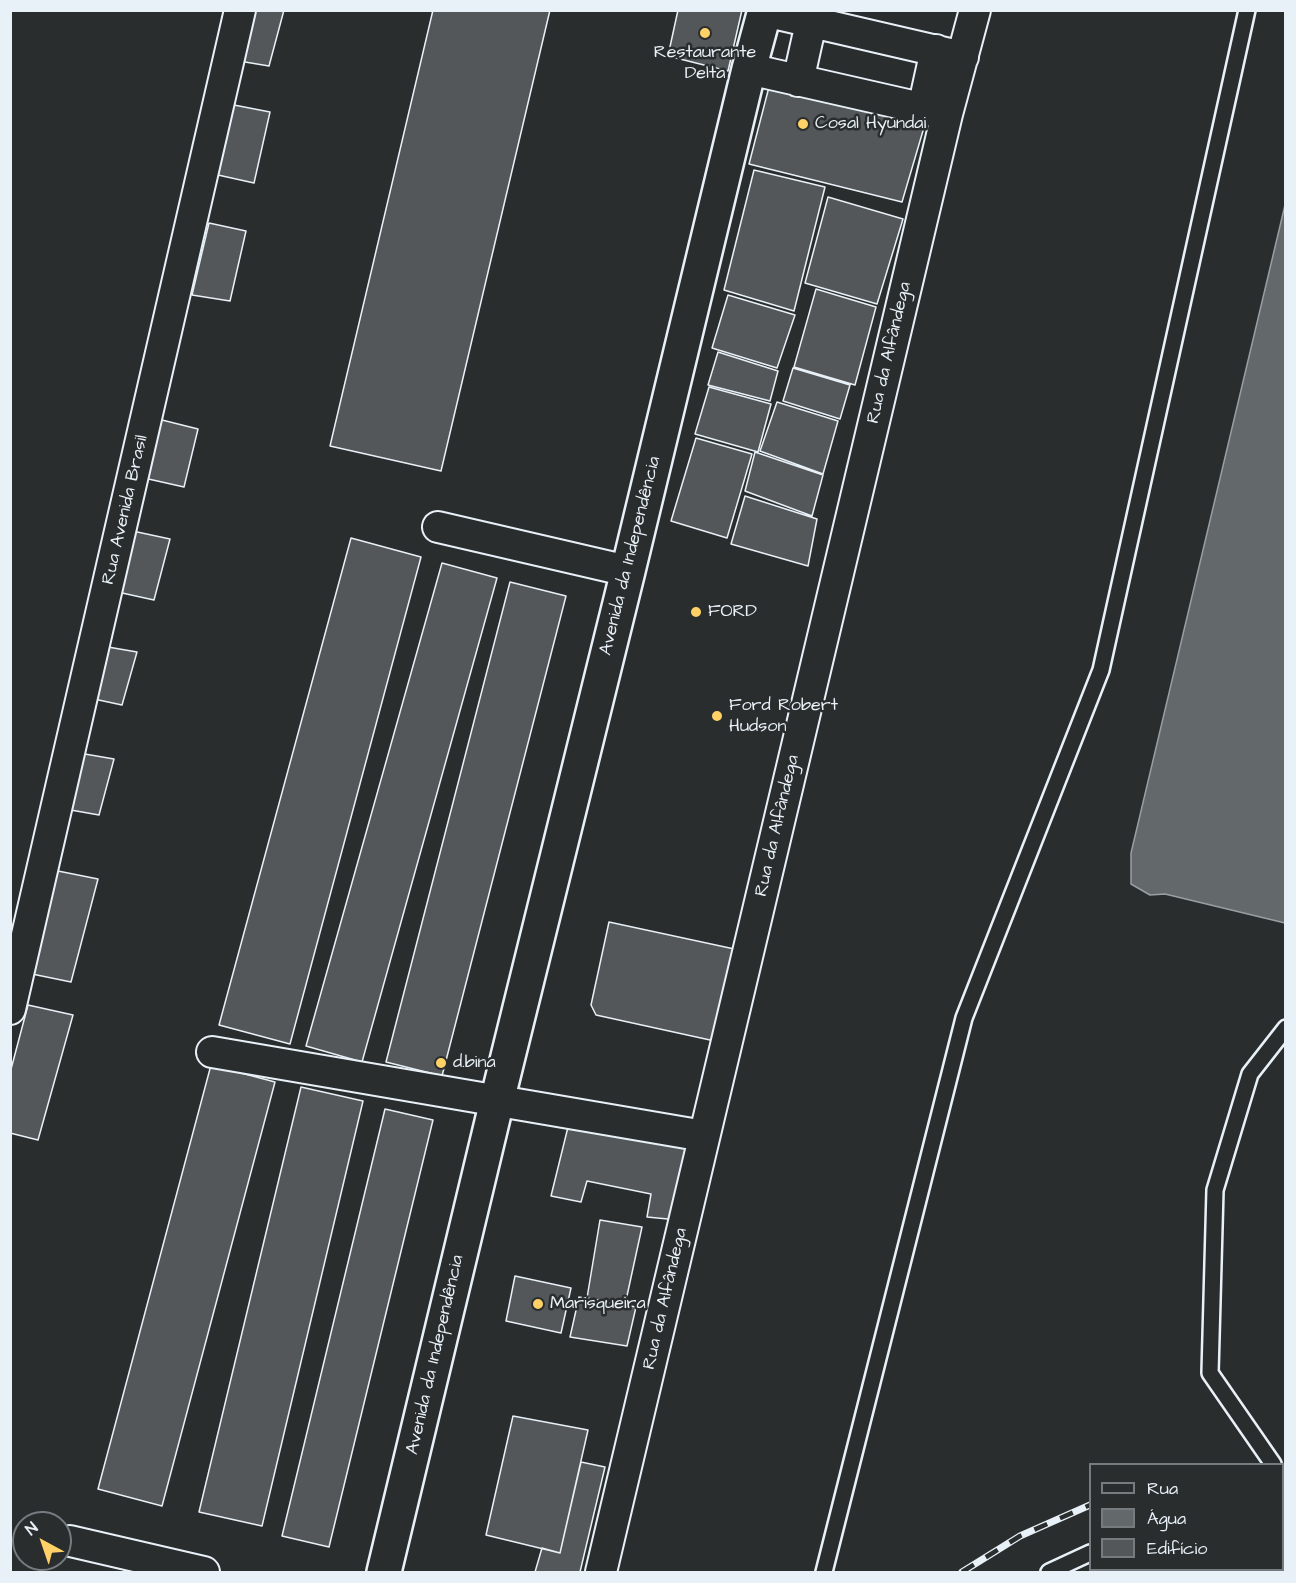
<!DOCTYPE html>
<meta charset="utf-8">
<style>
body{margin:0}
#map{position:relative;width:1296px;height:1583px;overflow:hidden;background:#2a2d2e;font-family:"Architects Daughter",sans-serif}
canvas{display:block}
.frame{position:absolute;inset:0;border:12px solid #e8f1f8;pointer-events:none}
.legend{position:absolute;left:1089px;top:1463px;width:195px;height:108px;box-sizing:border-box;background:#2a2d2e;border:2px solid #767b7f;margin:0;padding:8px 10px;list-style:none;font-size:18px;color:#e8f1f8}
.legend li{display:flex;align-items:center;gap:12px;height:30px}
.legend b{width:30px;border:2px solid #767b7f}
.north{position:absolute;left:12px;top:1511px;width:60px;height:60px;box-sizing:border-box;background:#2a2d2e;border:2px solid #767b7f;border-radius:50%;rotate:320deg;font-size:16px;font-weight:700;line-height:24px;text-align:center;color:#e8f1f8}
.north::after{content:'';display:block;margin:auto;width:21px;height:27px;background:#ffd166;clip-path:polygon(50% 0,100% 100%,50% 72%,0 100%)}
</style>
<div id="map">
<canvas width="1296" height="1583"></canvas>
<div class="frame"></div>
<ul class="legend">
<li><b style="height:8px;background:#2a2d2e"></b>Rua</li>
<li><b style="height:16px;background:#63686b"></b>Água</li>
<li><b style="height:16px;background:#535759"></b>Edifício</li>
</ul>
<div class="north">N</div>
</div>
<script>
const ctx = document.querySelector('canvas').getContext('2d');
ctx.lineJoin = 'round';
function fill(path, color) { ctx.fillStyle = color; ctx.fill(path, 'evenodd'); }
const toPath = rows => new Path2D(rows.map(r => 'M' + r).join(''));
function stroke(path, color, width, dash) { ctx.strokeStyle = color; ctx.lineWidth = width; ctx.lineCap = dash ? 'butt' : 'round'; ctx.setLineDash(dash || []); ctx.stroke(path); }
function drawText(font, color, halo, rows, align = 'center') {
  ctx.font = font + ' "Architects Daughter",sans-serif'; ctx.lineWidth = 5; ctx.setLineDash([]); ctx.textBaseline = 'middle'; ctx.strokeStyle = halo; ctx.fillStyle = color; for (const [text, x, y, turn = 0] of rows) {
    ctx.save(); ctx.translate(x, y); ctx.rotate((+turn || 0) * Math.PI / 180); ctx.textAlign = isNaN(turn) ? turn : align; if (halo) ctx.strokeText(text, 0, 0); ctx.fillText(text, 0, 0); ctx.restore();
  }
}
const water = toPath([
 [1285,205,1285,923,1165,894,1150,895,1131,884,1131,853,1285,205]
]);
const building = toPath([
 [246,10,284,10,269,66,233,60,246,10],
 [433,10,550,10,441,471,330,446,433,10],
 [678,10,742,10,728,71,668,56,678,10],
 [769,87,925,124,902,202,749,164,769,87],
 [234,105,270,112,254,183,218,175,234,105],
 [754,170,825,187,794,311,724,290,754,170],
 [828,197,903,219,877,304,805,283,828,197],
 [209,223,246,231,230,301,192,295,209,223],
 [816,289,876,307,855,385,794,367,816,289],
 [728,295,795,315,777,368,712,348,728,295],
 [718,352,778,371,770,401,708,385,718,352],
 [793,368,850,385,840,419,783,401,793,368],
 [709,387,771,404,758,452,695,434,709,387],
 [777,402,838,421,823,474,760,451,777,402],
 [158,419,198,429,184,487,144,478,158,419],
 [696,438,752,454,727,538,671,521,696,438],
 [755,452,823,475,812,516,745,491,755,452],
 [745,496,817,519,808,566,731,544,745,496],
 [128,530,170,539,154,600,113,591,128,530],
 [351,538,421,557,290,1044,219,1025,351,538],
 [442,563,497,578,362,1062,306,1046,442,563],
 [510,582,566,596,442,1076,386,1062,510,582],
 [108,647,137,652,122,705,94,699,108,647],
 [79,753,114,759,99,815,65,809,79,753],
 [58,871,98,879,71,982,32,974,58,871],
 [609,922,739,950,718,1035,710,1040,596,1015,591,1005,609,922],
 [28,1005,73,1015,38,1140,10,1133,10,1073,28,1005],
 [211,1065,275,1082,162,1506,98,1489,211,1065],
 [301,1087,363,1101,262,1526,199,1512,301,1087],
 [385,1109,433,1120,329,1547,282,1536,385,1109],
 [569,1123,693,1148,678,1220,647,1217,651,1194,587,1181,581,1202,551,1196,569,1123],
 [600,1220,642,1227,625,1305,587,1298,600,1220],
 [515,1276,571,1288,561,1333,506,1321,515,1276],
 [579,1297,636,1307,627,1346,570,1337,579,1297],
 [513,1416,588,1430,560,1553,486,1535,513,1416],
 [581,1462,605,1467,580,1572,535,1572,542,1548,560,1553,581,1462]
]);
const service = toPath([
 [1273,1464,1210,1373,1215,1190,1250,1074,1286,1028],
 [1282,1479,1286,1483],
 [1282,1527,1286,1527],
 [824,1572,964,1018,1101,670,1247,10],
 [1049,1572,1090,1553]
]);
const minor = toPath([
 [764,11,963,57],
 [749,69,947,114],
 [798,81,811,23],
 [923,109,936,50],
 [438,527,628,571],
 [10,1009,240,10],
 [212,1052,704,1136],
 [70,1541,204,1572],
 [601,1572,947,114,975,10]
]);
const tertiary = toPath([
 [384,1572,497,1101,628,571,749,69,765,10]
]);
const rail = toPath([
 [1282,1489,1286,1490],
 [962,1572,1020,1536,1090,1505]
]);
const markers = [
 [705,33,6,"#ffd166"],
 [803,124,6,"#ffd166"],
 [696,612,6,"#ffd166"],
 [717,716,6,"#ffd166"],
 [441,1063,6,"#ffd166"],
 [538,1304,6,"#ffd166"]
];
const poiNames = [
 ["Restaurante",705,53,"center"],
 ["Delta",705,74,"center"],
 ["Cosal Hyundai",815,124],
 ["FORD",708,612],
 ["Ford Robert",729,706],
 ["Hudson",729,727],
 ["d.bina",453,1063],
 ["Marisqueira",550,1304]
];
const streetNames = [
 ["Rua da Alfândega",890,353,-77],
 ["Rua Avenida Brasil",126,510,-77],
 ["Avenida da Independência",631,556,-76],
 ["Rua da Alfândega",778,826,-77],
 ["Rua da Alfândega",666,1299,-77],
 ["Avenida da Independência",436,1355,-77]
];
fill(water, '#63686b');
stroke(water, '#989fa3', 1.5);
fill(building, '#535759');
stroke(building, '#e8f1f8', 1.5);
stroke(service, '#e8f1f8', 20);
stroke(minor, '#e8f1f8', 34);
stroke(tertiary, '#e8f1f8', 38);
stroke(service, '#2a2d2e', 15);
stroke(minor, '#2a2d2e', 30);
stroke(tertiary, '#2a2d2e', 33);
stroke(rail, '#e8f1f8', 7);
stroke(rail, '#2a2d2e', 4.5, [14]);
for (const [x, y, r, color] of markers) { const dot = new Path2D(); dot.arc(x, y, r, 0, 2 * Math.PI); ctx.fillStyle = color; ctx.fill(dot); stroke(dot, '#2a2d2e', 2); }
drawText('18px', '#e8f1f8', '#2a2d2e', poiNames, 'left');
drawText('18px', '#e8f1f8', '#2a2d2e', streetNames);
</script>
